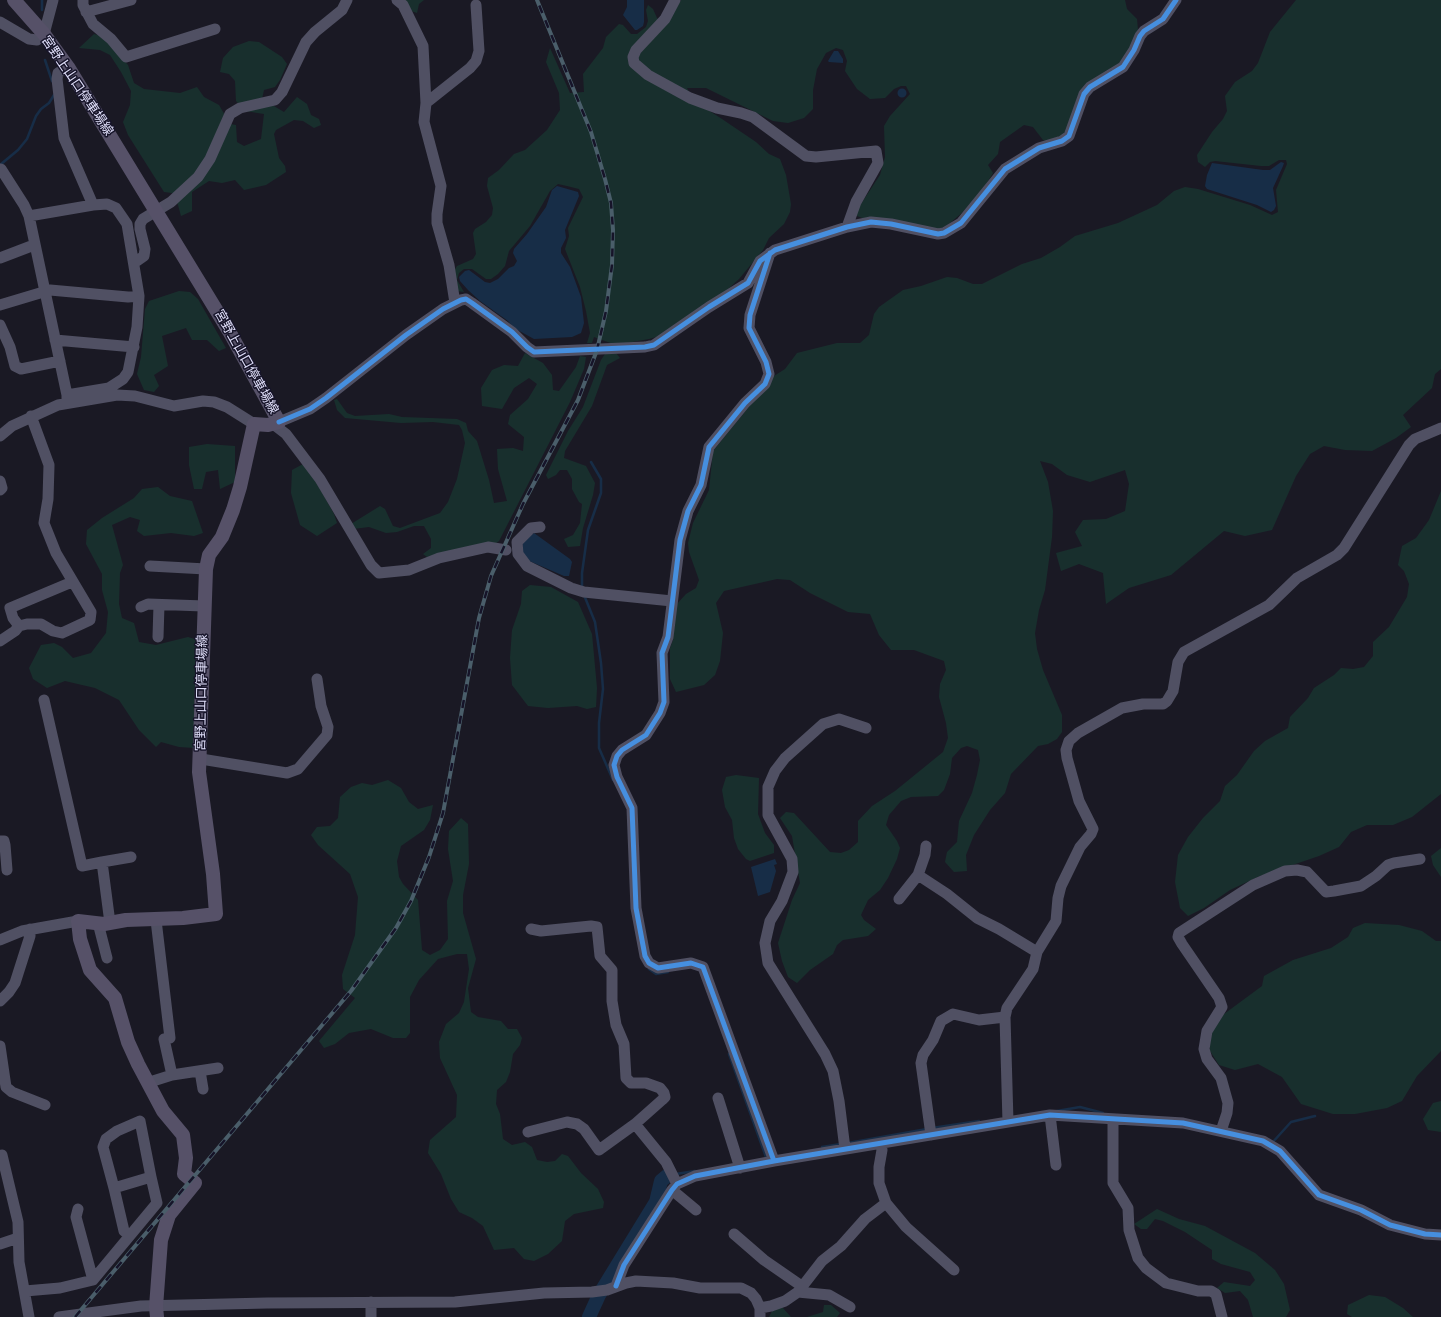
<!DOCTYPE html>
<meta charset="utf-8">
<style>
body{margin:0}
canvas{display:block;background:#1a1924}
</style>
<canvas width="1441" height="1317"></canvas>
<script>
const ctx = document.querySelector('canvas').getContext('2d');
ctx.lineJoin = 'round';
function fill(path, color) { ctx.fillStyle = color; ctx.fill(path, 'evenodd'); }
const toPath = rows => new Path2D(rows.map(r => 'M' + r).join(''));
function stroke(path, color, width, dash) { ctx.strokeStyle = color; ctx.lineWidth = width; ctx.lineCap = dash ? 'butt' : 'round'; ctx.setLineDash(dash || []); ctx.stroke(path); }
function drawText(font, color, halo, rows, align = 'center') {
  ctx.font = font + ' Arial,"Noto Sans JP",sans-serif'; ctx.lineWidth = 3; ctx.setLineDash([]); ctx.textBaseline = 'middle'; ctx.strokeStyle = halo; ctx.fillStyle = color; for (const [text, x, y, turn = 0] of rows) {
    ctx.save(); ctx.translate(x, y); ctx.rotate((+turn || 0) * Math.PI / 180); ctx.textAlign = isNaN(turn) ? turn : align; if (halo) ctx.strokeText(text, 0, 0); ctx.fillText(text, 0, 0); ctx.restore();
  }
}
const green = toPath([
 [403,0,424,0,419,4,417,13,411,11],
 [681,0,1125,0,1127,9,1137,19,1138,30,1129,54,1119,65,1095,80,1067,131,1060,138,1049,142,1043,140,1033,127,1024,125,1000,142,998,154,988,165,993,173,985,186,964,211,949,224,940,229,865,219,857,216,857,210,880,175,885,157,884,126,890,116,910,94,906,86,901,86,894,89,885,98,870,99,857,89,845,71,847,61,843,50,836,48,826,53,817,69,813,90,813,109,804,118,788,123,773,121,706,88,687,88,694,101,722,119,756,142,769,154,780,159,786,175,791,204,790,212,784,224,769,238,763,250,739,279,714,302,663,335,649,339,616,345,594,337,592,343,587,343,590,333,586,311,580,287,565,249,569,236,568,228,583,197,579,189,567,186,558,184,550,191,530,226,509,251,505,266,498,274,491,279,486,279,472,269,464,269,459,273,457,280,464,292,457,291,454,271,457,266,473,259,476,254,473,233,475,229,486,222,492,215,493,208,487,186,488,178,499,170,514,154,525,150,547,130,560,110,559,93,546,62,550,48,570,93,584,92,583,74,603,48,606,37,619,24,623,25,631,34,637,34,646,27,648,21,646,10,648,5,653,9,657,18,665,26],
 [1296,0,1441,0,1441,369,1435,374,1432,388,1403,415,1411,427,1396,438,1372,451,1345,450,1324,446,1310,454,1296,476,1272,530,1245,536,1224,531,1171,575,1129,588,1106,604,1103,573,1079,564,1061,571,1056,553,1082,546,1075,532,1083,520,1106,519,1125,511,1129,484,1125,470,1090,482,1067,475,1052,464,1040,461,1048,482,1053,511,1052,537,1045,590,1039,610,1035,633,1037,649,1043,670,1062,715,1062,732,1057,739,1048,744,1038,746,1011,774,1005,793,990,810,974,835,966,855,967,871,954,872,945,862,947,852,957,842,959,821,972,793,977,775,980,760,978,750,967,746,961,748,952,758,950,774,944,790,938,796,911,797,901,801,889,815,886,825,897,841,900,848,897,859,888,878,880,890,868,900,861,915,864,920,876,929,868,936,843,940,837,945,833,954,810,970,797,983,788,977,782,961,778,943,792,900,800,883,792,836,780,818,786,812,794,813,830,852,841,853,849,850,858,842,858,821,872,806,895,791,943,752,948,738,946,723,939,697,940,684,946,670,944,661,914,650,891,650,879,635,870,614,848,612,810,593,790,580,777,579,724,591,716,603,723,633,720,661,715,675,704,685,676,692,670,679,670,648,673,640,676,605,686,594,696,588,699,580,689,552,688,543,693,523,709,490,713,451,774,376,785,369,797,353,837,343,860,343,869,335,874,314,879,307,903,290,921,286,947,277,957,278,973,284,982,284,1022,264,1041,258,1060,247,1075,236,1118,223,1157,205,1174,191,1185,187,1198,189,1250,205,1272,215,1278,212,1276,190,1287,164,1286,160,1279,160,1269,166,1261,166,1215,161,1210,162,1205,167,1198,162,1197,155,1212,132,1223,119,1227,111,1225,96,1235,82,1252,71,1258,63,1270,32],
 [94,34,101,36,114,49,128,65,134,83,144,89,180,93,197,87,204,97,219,105,230,124,236,125,237,142,244,146,261,139,264,114,245,111,236,101,235,81,229,74,220,72,223,58,233,47,249,41,259,42,282,57,287,64,280,80,275,87,264,90,262,99,284,112,297,97,307,104,311,115,319,119,321,125,314,128,303,121,294,120,276,130,274,134,279,158,285,166,286,172,266,185,244,190,235,180,222,183,209,181,192,192,192,211,181,216,178,205,172,193,164,192,128,135,123,122,130,105,131,91,121,72,110,55,100,50,79,48],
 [179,291,190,292,198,299,226,348,219,351,207,340,192,340,186,328,162,336,168,366,154,375,159,386,154,392,144,390,137,374,141,357,145,309,149,301],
 [525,353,543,363,552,375,553,390,559,391,576,367,580,356,586,357,584,369,570,402,499,541,495,544,427,557,423,554,431,548,431,539,424,526,414,526,397,532,386,533,369,527,353,529,351,524,380,506,385,509,393,526,400,528,440,513,448,502,457,479,465,443,462,430,459,425,433,422,401,423,345,418,337,410,334,400,337,399,347,413,355,416,389,414,402,417,457,419,466,423,468,431,477,441,489,480,494,503,507,501,498,469,497,449,513,448,523,451,524,437,508,424,510,415,528,399,537,384,529,378,514,388,502,409,482,406,481,388,492,370,504,365,518,366],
 [616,353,620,358,607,365,592,406,565,451,564,458,586,466,595,483,593,495,583,528,580,546,568,547,564,539,573,535,580,523,582,504,579,502,572,489,572,479,567,470,560,470,556,475,548,479,546,475,568,431,583,407,601,360,605,354],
 [207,444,235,446,235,482,220,489,218,470,206,472,202,489,194,489,189,465,189,447],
 [303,464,314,478,334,514,337,523,317,536,300,525,291,493,292,470],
 [158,487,170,496,192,501,203,533,194,536,171,533,144,536,137,531,140,520,130,517,112,525,123,565,120,573,119,604,122,618,134,623,139,642,156,645,188,637,198,640,194,707,195,748,179,747,161,742,156,747,139,730,119,700,95,688,65,681,47,688,33,679,29,668,41,645,54,643,62,647,73,658,91,653,106,633,108,612,102,590,102,574,86,544,87,530,102,518,134,498,142,489],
 [1441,491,1441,794,1412,817,1393,825,1367,825,1351,832,1339,847,1319,856,1260,876,1230,890,1204,908,1188,916,1180,908,1175,882,1178,855,1188,837,1203,818,1220,801,1225,786,1237,775,1254,751,1265,741,1288,728,1290,717,1308,698,1314,688,1334,675,1341,668,1353,669,1364,667,1373,656,1373,642,1389,627,1407,597,1409,584,1404,571,1398,565,1402,546,1416,538,1429,520],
 [530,585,551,587,578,602,592,634,597,688,596,707,587,709,577,706,548,708,528,706,512,685,510,658,512,630,521,604,522,591],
 [736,775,759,778,758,814,765,833,774,845,774,853,750,861,746,859,738,849,734,838,732,820,725,807,722,790,726,777],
 [388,780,401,788,409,802,418,809,433,805,430,820,424,830,401,846,397,861,399,877,403,884,418,900,422,950,430,955,440,950,448,939,447,901,453,881,448,849,449,831,461,818,468,824,469,864,463,895,463,913,476,959,468,988,471,1012,478,1017,501,1021,508,1029,517,1029,522,1038,520,1045,513,1054,510,1072,506,1082,497,1090,496,1104,500,1114,503,1139,512,1145,525,1142,532,1147,537,1160,547,1162,555,1161,562,1154,568,1156,581,1173,598,1189,604,1202,603,1208,574,1214,565,1221,562,1241,548,1254,534,1261,524,1259,514,1248,494,1250,483,1226,472,1218,459,1212,451,1199,441,1174,428,1153,430,1140,456,1117,457,1095,440,1058,439,1042,446,1024,459,1013,464,1002,469,969,467,954,457,954,438,959,419,980,410,997,410,1033,406,1038,393,1038,371,1029,349,1033,335,1044,324,1048,319,1041,355,998,343,989,342,975,355,935,358,897,350,874,318,845,311,835,317,827,330,826,338,818,340,797,351,787,362,783,372,785],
 [1441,848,1441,877,1433,865,1431,856],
 [1365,923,1399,925,1422,931,1436,941,1441,941,1441,1051,1417,1076,1402,1101,1387,1108,1355,1114,1333,1114,1301,1104,1282,1077,1258,1064,1235,1070,1219,1065,1210,1051,1209,1036,1220,1017,1262,986,1264,976,1293,960,1331,948,1348,937,1353,928],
 [1441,1101,1441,1132,1428,1130,1423,1119,1433,1103],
 [1157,1209,1179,1219,1205,1226,1255,1253,1275,1270,1284,1284,1290,1310,1286,1317,1253,1317,1248,1300,1240,1291,1225,1293,1217,1288,1224,1282,1250,1286,1255,1280,1250,1272,1221,1264,1212,1259,1212,1250,1185,1232,1163,1221,1155,1219,1147,1229,1141,1229,1134,1224],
 [1369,1295,1385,1297,1403,1308,1413,1317,1352,1317,1347,1314,1348,1305],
 [824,1305,831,1305,840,1313,837,1317,807,1317,823,1312],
 [782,1307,791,1317,769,1317,772,1311]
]);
const water = toPath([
 [627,0,644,0,644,22,643,26,637,30,635,30,623,15,627,7],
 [834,51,838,51,843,59,843,63,829,62,828,61],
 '897.5 93a4.5 4.5 0 1 1 9 0a4.5 4.5 0 1 1-9 0Z',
 [1281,162,1284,163,1283,166,1273,188,1276,206,1274,210,1271,212,1257,205,1207,189,1205,186,1207,175,1212,163,1263,170,1270,170],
 [557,186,578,192,579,196,565,230,566,238,561,248,561,253,570,267,581,297,584,323,581,333,572,337,534,339,514,328,508,321,480,301,468,290,460,281,459,277,465,271,469,270,485,282,490,283,498,279,509,268,514,266,517,261,513,253,514,249,527,234,546,207,552,190],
 [534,533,570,559,572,562,569,576,564,576,527,560,523,553,522,542],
 [775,859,777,864,774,865,776,871,770,892,758,896,751,867]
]);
const stream = toPath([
 [42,0,42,10],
 [45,60,52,81],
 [0,165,18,150,27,139,36,116,41,109,49,103,54,95],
 [582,588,582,573,588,530,601,493,601,479,591,462],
 [584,595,595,622,601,663,603,689,599,723,599,748,613,780],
 [649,969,656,974,668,972],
 [729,1054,766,1157],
 [1057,1111,1080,1107,1103,1113],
 [932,1128,979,1121],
 [848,1143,927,1129],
 [1272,1143,1291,1122,1315,1116],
 [822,1147,841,1144],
 [676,1174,695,1171]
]);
const river = toPath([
 [589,1317,599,1295,656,1202,661,1181,667,1176]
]);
const minor = toPath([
 [83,0,83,5,93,24,111,39,126,57,215,29],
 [397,0,403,5,423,46,426,103,424,122,441,186,437,214,437,223,449,265,455,303],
 [675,0,665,19,636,50,633,57,634,63,648,75,690,98,717,108,741,113,753,117,806,156,816,157,876,151,878,163,856,202,847,227],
 [86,12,131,0],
 [0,22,29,39,37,40,44,34,53,0],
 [68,67,58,73,57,79,64,138,93,205],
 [426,103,470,68,476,61,479,51,476,5],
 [1,169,24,205,29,216,67,395,67,402],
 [29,216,93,205,107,204,116,208,127,224,139,296,137,327,128,372,123,379,109,388,67,395],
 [770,253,750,315,749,328,766,362,769,374,765,384,745,403,709,447,701,485,688,511,680,540,668,637,662,653,664,702,660,713,646,735,622,750,617,756,614,765,617,777,632,808,636,908,645,956,649,963,658,968,691,963,703,967,774,1161],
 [0,258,34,245],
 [134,263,144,256,145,249,140,229,140,224,143,219,171,202,198,177,210,159,230,114,240,108,275,100,282,92,306,42,315,32,342,10,347,0],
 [0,305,50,290,128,297,139,296],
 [0,325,10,347,15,366,21,369,60,361],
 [55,340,134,347],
 [279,422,310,409,326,398,406,335,443,309,461,300,466,299,472,303,512,332,527,347,534,352,645,347,654,345,709,307,748,283,760,261,775,250,847,227,871,222,891,224,938,234,944,233,961,223,1005,169,1039,148,1062,141,1069,136,1084,94,1090,87,1123,67,1134,50,1140,36,1144,31,1163,19,1176,0],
 [273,424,286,434,320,479,371,565,379,573,409,570,439,558,488,547,506,550],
 [0,436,12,426,58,405,117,395,135,396,174,406,203,401,214,402,227,407,254,424],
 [0,481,2,488,0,490],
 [540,527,531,528,517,542,518,554,527,566,571,588,584,592,672,601],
 [150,566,206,569],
 [141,607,148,604,204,606],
 [19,626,13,618,10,608,72,582],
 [158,637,159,605],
 [0,641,15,631,19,626,27,624,41,624,53,631,62,633,90,620,91,612,56,553,44,523,48,499,49,465,31,416],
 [44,700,82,866,102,862,110,923],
 [201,759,287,773,298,769,327,735,328,727,321,706,317,679],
 [0,841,4,841,5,845,7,870],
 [102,862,131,857],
 [918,875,947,894,977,918,999,929,1037,952],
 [899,899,918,875,925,855,926,846],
 [156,920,170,1038,164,1039,172,1075],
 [98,923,107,958],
 [531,929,541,931,591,926,597,927,600,956,612,970,612,1001,616,1025,624,1044,626,1078,631,1083,646,1083,660,1088,664,1093,665,1097,662,1100,635,1124,666,1162,677,1184],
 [0,940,22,931,78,921],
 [0,1001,9,992,15,983,30,936,30,929],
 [0,1046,6,1087,12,1092,45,1105],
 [200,1071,203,1089],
 [149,1085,153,1081,172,1075,218,1068],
 [718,1098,740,1168],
 [1050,1115,1056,1165],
 [1113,1120,1113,1183,1128,1208,1129,1230,1138,1258,1146,1268,1166,1283,1198,1291,1211,1291,1216,1294,1222,1317],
 [1008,1122,1005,1017,1007,1008,1033,969,1037,952,1056,921,1058,898,1061,886,1080,847,1091,834,1093,829,1079,801,1067,758,1066,750,1069,741,1078,733,1122,708,1143,704,1163,704,1167,701,1173,691,1178,662,1184,652,1269,605,1297,578,1337,555,1344,548,1409,445,1415,439,1441,428],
 [1221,1131,1227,1113,1228,1103,1221,1078,1207,1059,1204,1049,1207,1031,1222,1007,1219,998,1182,944,1178,937,1179,933,1253,885,1285,871,1297,870,1307,872,1326,892,1334,891,1361,886,1376,876,1388,865,1394,863,1420,859],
 [528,1132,567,1122,577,1124,584,1129,599,1150,635,1124],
 [931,1135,921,1063,923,1055,933,1040,941,1021,953,1014,979,1020,1005,1017],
 [881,1144,882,1150,879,1167,879,1183,886,1203,906,1227,954,1270],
 [845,1149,839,1101,833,1071,825,1054,768,963,765,943,770,921,782,901,793,872,792,859,768,815,768,787,775,771,785,758,823,724,839,719,866,728],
 [2,1155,18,1222,19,1262,29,1317],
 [114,1188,103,1147,106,1139,117,1131,140,1121,151,1177],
 [672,1190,696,1210],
 [78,1209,76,1217,93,1280],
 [734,1234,764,1260,803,1287],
 [0,1244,18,1238],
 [616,1286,624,1265,672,1190,677,1184,695,1176,774,1161,1050,1115,1183,1123,1263,1141,1280,1151,1319,1195,1361,1210,1390,1225,1425,1234,1441,1235],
 [25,1291,60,1288,93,1280,157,1203,151,1177,114,1188,124,1231,129,1235],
 [798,1292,829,1295,850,1307],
 [760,1308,771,1306,785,1301,798,1292,822,1261,841,1246,865,1219,886,1203],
 [59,1317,141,1306,267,1303,455,1302,544,1293,592,1292,607,1290,626,1283,636,1281,673,1283,700,1288,741,1288,751,1293,756,1299,760,1308,760,1317],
 [371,1317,371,1302]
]);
const major = toPath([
 [14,0,44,34,68,67,229,331,279,422,268,425,254,424,240,487,233,510,222,537,209,555,206,569,199,772,213,874,216,914,183,918,126,920,104,924,78,921,80,939,90,970,115,998,128,1042,138,1064,163,1111,183,1135,186,1158,184,1174,195,1183,169,1215,161,1240,156,1307,157,1317]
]);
const rail = toPath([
 [75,1317,351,991,396,928,411,901,429,857,443,813,479,618,491,576,523,504,578,400,597,350,606,311,612,265,613,230,611,203,605,179,591,132,537,0]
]);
const cycleway = toPath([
 [770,253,750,315,749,328,766,362,769,374,765,384,745,403,709,447,701,485,688,511,680,540,668,637,662,653,664,702,660,713,646,735,622,750,617,756,614,765,617,777,632,808,636,908,645,956,649,963,658,968,691,963,703,967,774,1161],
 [279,422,310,409,326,398,406,335,443,309,461,300,466,299,472,303,512,332,527,347,534,352,645,347,654,345,709,307,748,283,760,261,775,250,847,227,871,222,891,224,938,234,944,233,961,223,1005,169,1039,148,1062,141,1069,136,1084,94,1090,87,1123,67,1134,50,1140,36,1144,31,1163,19,1176,0],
 [616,1286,624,1265,672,1190,677,1184,695,1176,774,1161,1050,1115,1183,1123,1263,1141,1280,1151,1319,1195,1361,1210,1390,1225,1425,1234,1441,1235]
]);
const streetNames = [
 ["宮野上山口停車場線",77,86,56],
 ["宮野上山口停車場線",246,362,61],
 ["宮野上山口停車場線",202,693,-89]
];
fill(green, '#182f2d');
fill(water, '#172d47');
stroke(stream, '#172d47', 2.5);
stroke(river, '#172d47', 14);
stroke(minor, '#505063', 11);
stroke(major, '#565168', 14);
stroke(rail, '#4a5e6a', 4);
stroke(rail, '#161429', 2.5, [8]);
stroke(cycleway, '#468fdf', 5);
drawText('13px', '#e1e0fb', '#161429', streetNames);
</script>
